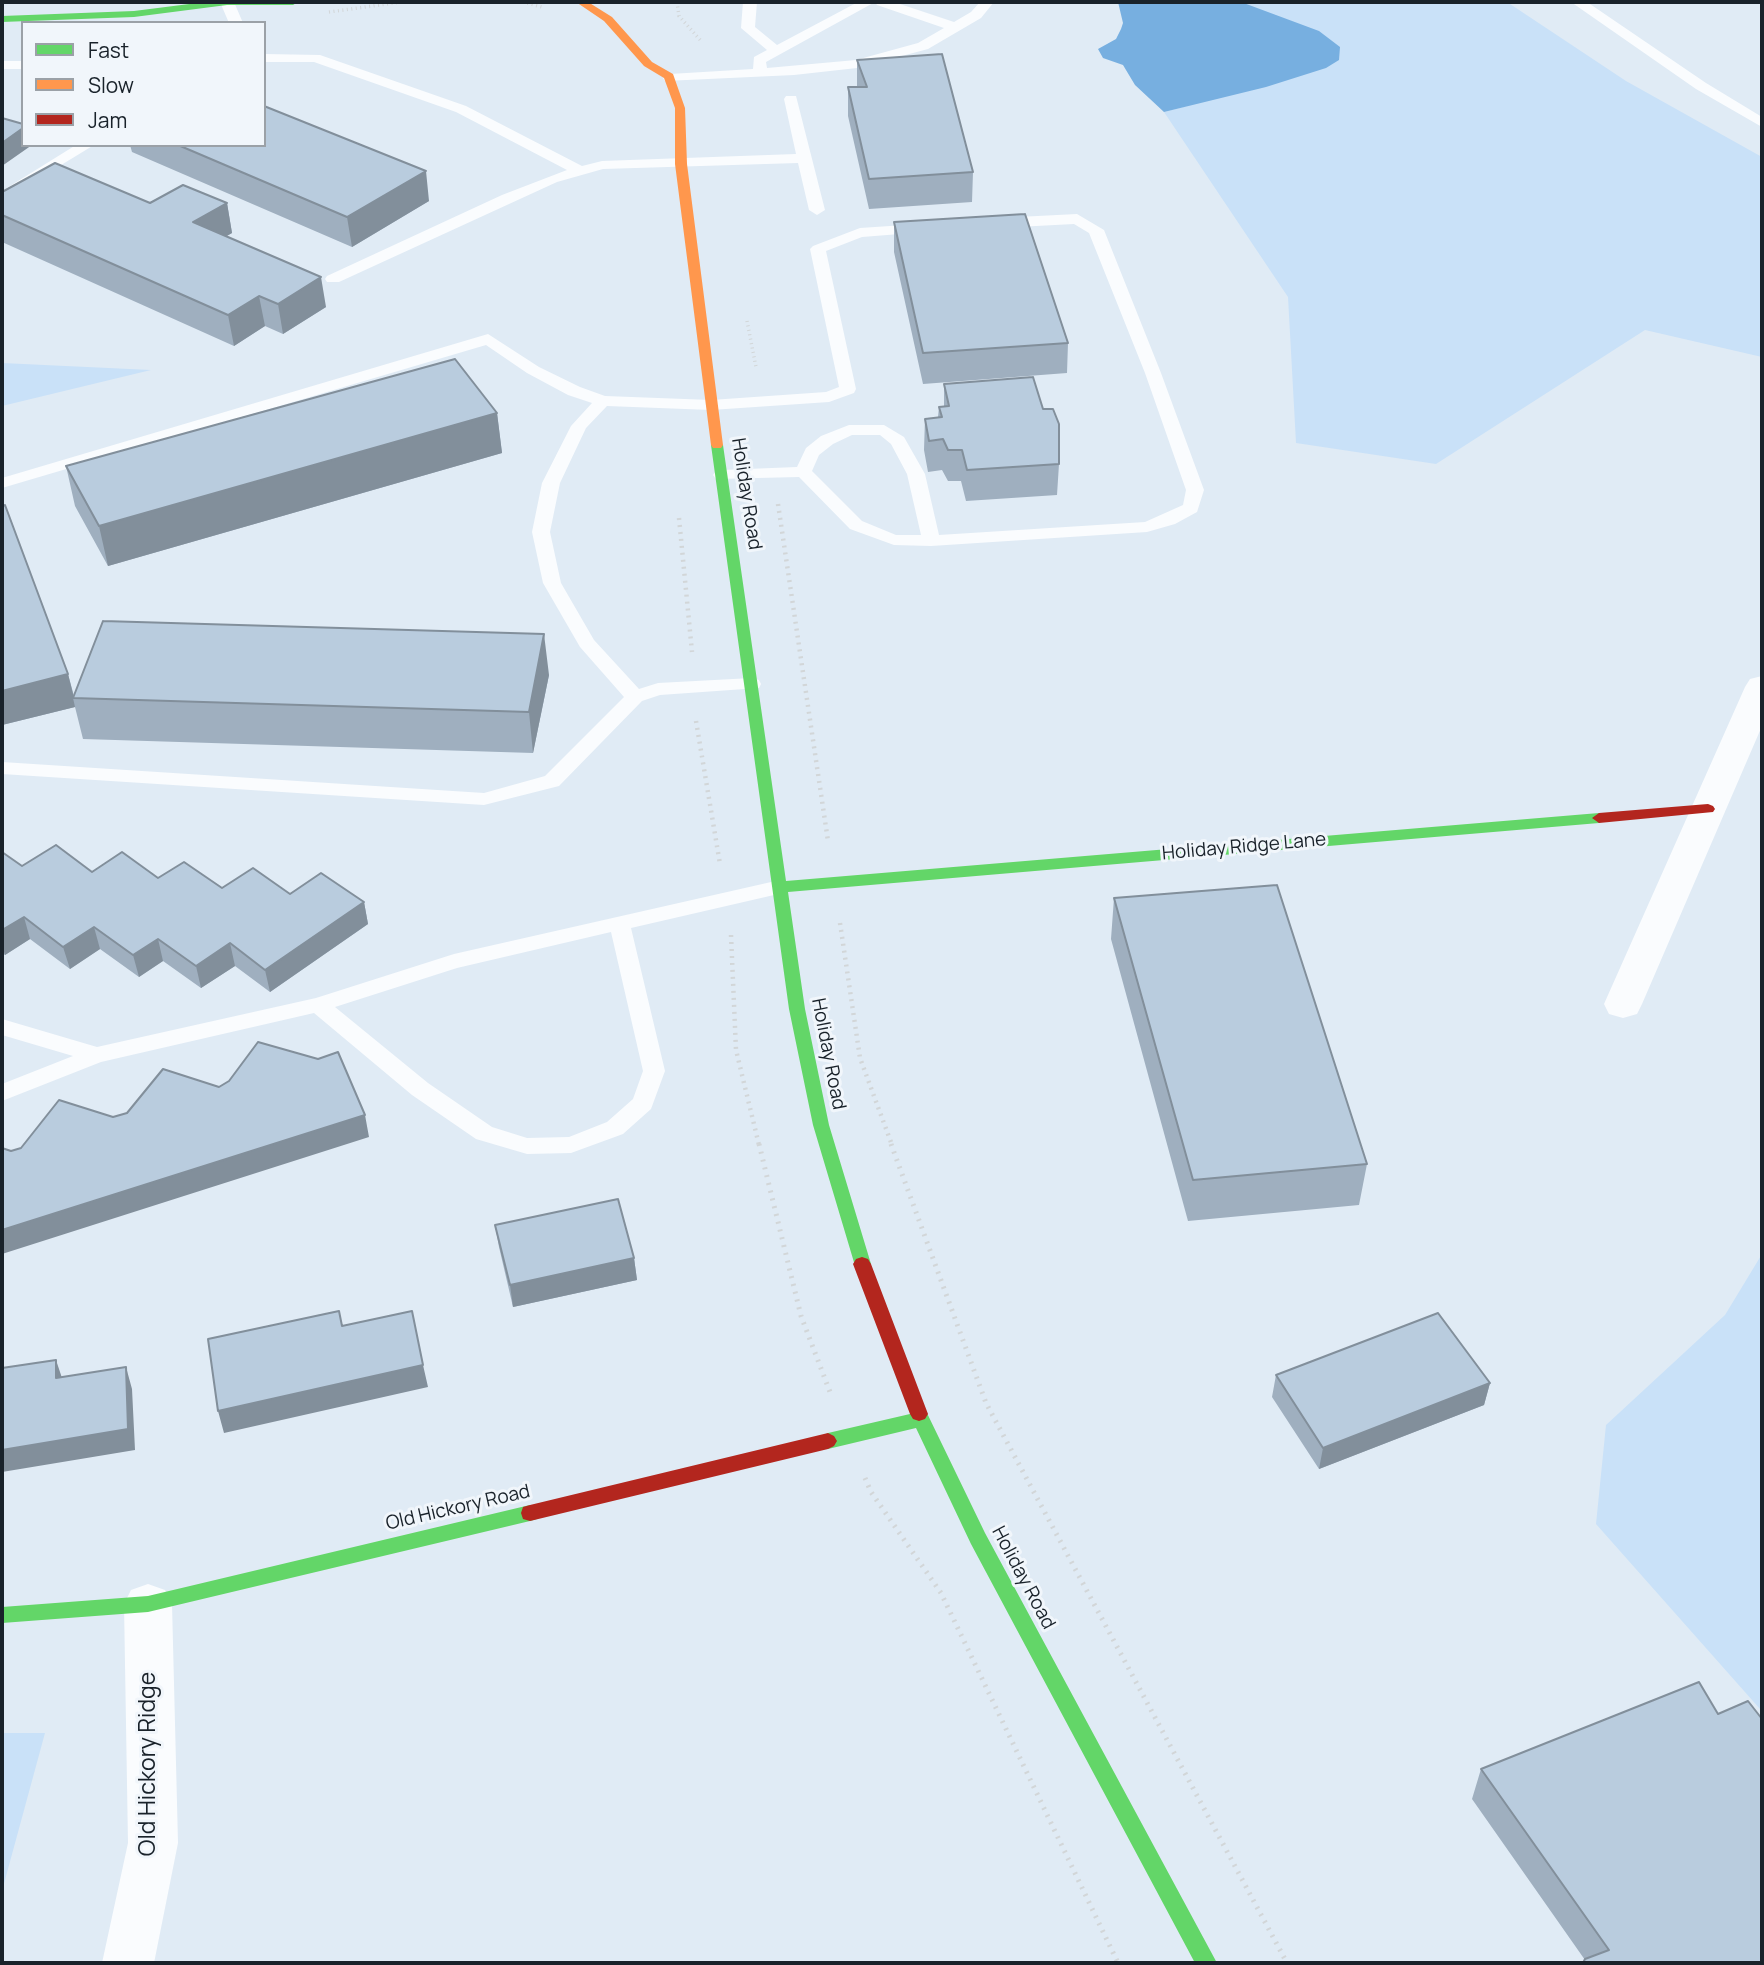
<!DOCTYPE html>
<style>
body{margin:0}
#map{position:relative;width:1764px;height:1965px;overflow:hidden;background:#e0ebf5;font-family:Manrope,sans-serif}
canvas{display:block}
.frame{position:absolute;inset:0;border:4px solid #19222a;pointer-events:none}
.legend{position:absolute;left:21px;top:21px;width:245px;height:126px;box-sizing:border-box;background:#f1f6fb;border:2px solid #9ba1a7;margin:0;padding:9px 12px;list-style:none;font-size:21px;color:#19222a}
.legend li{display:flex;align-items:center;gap:14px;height:35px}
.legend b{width:35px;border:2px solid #9ba1a7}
</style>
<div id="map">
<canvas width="1764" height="1965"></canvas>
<div class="frame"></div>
<ul class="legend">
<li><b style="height:9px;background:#63d668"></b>Fast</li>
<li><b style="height:9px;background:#ff974d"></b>Slow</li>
<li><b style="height:9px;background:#b3261e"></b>Jam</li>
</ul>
</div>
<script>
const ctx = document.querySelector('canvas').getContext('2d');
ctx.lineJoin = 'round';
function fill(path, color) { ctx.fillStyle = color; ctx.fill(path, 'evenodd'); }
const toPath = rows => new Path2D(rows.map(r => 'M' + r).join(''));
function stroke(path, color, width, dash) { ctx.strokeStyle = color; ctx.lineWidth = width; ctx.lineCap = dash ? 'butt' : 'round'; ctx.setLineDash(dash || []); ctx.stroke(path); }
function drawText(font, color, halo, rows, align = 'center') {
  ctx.font = font + ' Manrope,sans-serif'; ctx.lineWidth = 6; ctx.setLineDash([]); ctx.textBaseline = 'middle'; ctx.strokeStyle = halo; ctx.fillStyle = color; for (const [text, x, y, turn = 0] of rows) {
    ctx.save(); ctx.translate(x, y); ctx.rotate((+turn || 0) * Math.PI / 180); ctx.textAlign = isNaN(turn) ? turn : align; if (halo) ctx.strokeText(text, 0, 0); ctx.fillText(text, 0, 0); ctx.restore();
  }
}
const green = toPath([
 [1160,2,1507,2,1626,81,1762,157,1762,357,1645,330,1436,464,1296,443,1288,297,1164,112,1187,106],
 [2,363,151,370,2,406],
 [1762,1254,1762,1709,1760,1709,1596,1524,1606,1425,1725,1315],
 [2,1733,45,1733,2,1891]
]);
const water = toPath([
 [1118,2,1241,2,1319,31,1340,47,1339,60,1326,68,1266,87,1164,112,1135,85,1123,65,1103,58,1098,49,1116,39,1121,29,1123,23]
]);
const pathFar2 = toPath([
 [523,2,542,7],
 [677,2,679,16,702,42],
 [329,12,401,2],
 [747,321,756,367]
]);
const pathFar1 = toPath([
 [778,504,828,841],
 [679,518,692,652],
 [696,721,720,864],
 [840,923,860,1058,892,1145],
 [731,935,736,1050,759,1145]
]);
const path = toPath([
 [759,1144,801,1316,830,1392],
 [891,1144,986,1403,1287,1963],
 [865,1478,871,1492,941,1593,1118,1963]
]);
const lane = toPath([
 [220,2,234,2,243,23,229,23,220,2],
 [743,2,757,2,755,27,777,45,858,2,875,2,766,62,767,68,856,60,918,43,944,28,877,5,875,2,894,2,954,22,971,12,980,2,994,2,981,18,928,49,857,68,794,75,665,81,663,78,670,74,753,69,754,57,767,50,741,28,743,2],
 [1571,2,1587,2,1706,83,1762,117,1762,127,1696,89,1571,2],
 [264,54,320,55,466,106,582,166,602,161,796,154,784,99,786,96,796,96,825,210,817,215,809,210,798,163,603,169,557,182,339,282,327,282,325,279,327,276,502,195,567,170,456,112,314,62,264,62,264,54],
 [2,61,23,61,23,69,2,69,2,61],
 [76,145,94,145,2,201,2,191,76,145],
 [1077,214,1104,230,1161,373,1204,490,1197,512,1175,524,1147,532,931,546,894,545,850,529,799,477,716,479,713,475,716,471,722,470,797,467,806,448,821,436,849,425,884,425,904,437,925,474,939,535,1145,522,1183,505,1186,490,1145,373,1089,233,1074,224,998,228,990,223,998,218,1077,214],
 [852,435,880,435,891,444,907,474,921,535,896,535,862,521,812,471,819,455,833,444,852,435],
 [920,224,928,229,925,232,862,237,826,251,856,389,854,393,829,402,711,410,607,406,586,428,560,483,550,532,561,583,594,640,639,689,658,683,752,678,759,680,761,684,759,688,660,695,642,701,559,786,484,805,2,774,2,762,484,793,545,776,624,697,580,647,543,583,532,532,542,483,571,426,592,403,568,395,527,373,486,345,2,488,2,478,488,334,539,367,580,387,605,396,711,400,826,392,839,387,810,249,813,246,860,228,920,224],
 [780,880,787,882,790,887,787,892,631,928,665,1071,651,1109,623,1134,571,1153,527,1154,476,1139,412,1095,314,1013,101,1062,2,1101,2,1084,73,1056,2,1035,2,1019,97,1047,316,998,454,954,780,880],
 [611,932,643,1071,633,1099,607,1122,569,1137,527,1138,492,1127,428,1083,335,1007,457,968,611,932]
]);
const street = toPath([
 [1762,676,1762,726,1642,1004,1637,1014,1623,1018,1609,1014,1604,1004,1745,687,1750,679,1762,676],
 [148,1584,165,1590,172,1604,178,1843,154,1963,102,1963,128,1843,124,1604,131,1590,148,1584]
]);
const fast = toPath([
 [205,2,298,2,293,5,227,5,134,17,2,22,2,16,134,11,205,2],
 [717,441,723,445,786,881,1599,813,1606,818,1599,823,788,892,805,1009,829,1125,871,1264,868,1269,862,1271,856,1269,813,1125,789,1009,711,445,717,441],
 [919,1407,925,1409,985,1533,1217,1963,1195,1963,971,1544,916,1428,828,1449,822,1446,819,1441,822,1436,828,1433,910,1414,913,1409,919,1407],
 [530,1505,537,1507,539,1513,537,1519,530,1521,148,1612,2,1623,2,1607,148,1596,530,1505]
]);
const slow = toPath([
 [576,2,588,2,612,17,652,62,673,74,685,108,687,164,723,445,721,448,713,448,711,445,675,164,675,108,664,78,644,66,604,21,576,2]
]);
const jam = toPath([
 [1708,804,1713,806,1715,809,1713,812,1599,823,1592,818,1599,813,1708,804],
 [862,1257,868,1259,871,1264,928,1414,925,1419,919,1421,913,1419,910,1414,853,1264,856,1259,862,1257],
 [828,1433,834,1436,837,1441,834,1446,828,1449,530,1521,523,1519,521,1513,523,1507,530,1505,828,1433]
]);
const wall = toPath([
 [857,60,973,172,972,202,869,209,848,116,848,87,857,87],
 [130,145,264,145,429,201,352,247,132,152],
 [2,192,150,203,227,203,232,233,226,236,326,307,283,334,265,326,234,346,2,242],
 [894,222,1068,343,1067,373,923,384,894,252],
 [944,384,1059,464,1057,495,966,501,961,481,948,481,942,470,928,472,924,450,925,419,938,417,939,407,944,406],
 [497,413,502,453,108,566,75,506,66,466],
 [2,506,68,674,74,696,549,675,533,753,83,739,75,707,2,725],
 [2,852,22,866,92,872,158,878,222,888,290,894,364,902,368,924,270,992,235,966,201,988,163,961,139,977,100,949,70,969,30,939,5,955,2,953],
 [1114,898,1367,1164,1359,1205,1188,1221,1111,939],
 [495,1225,634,1258,637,1280,513,1307,499,1247],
 [1276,1375,1490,1383,1484,1405,1319,1469,1272,1397],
 [1718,1714,1762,1963,1585,1960,1472,1799,1481,1769]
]);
const shadedWall = toPath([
 [23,128,23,145,32,145,2,166,2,143],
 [426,171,429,201,352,247,347,217],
 [227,203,232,233,199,252,193,222],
 [321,277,326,307,283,334,278,304],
 [259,296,265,326,234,346,228,315],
 [497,413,502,453,108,566,99,526],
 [544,634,549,675,533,753,529,712],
 [68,674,74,698,73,698,75,707,2,725,2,691],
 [364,902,368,924,270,992,265,970],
 [24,917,30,939,5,955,2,945,2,930],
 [94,927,100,949,70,969,63,947],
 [158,939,163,961,139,977,133,955],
 [230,943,235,966,201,988,196,966],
 [365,1115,369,1137,2,1254,2,1230],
 [634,1258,637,1280,513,1307,510,1285],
 [56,1360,63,1381,56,1378],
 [423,1365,428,1387,224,1433,218,1411],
 [126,1367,132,1389,135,1450,2,1472,2,1450],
 [1490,1383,1484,1405,1319,1469,1323,1448]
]);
const building = toPath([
 [942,54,973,172,869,179,848,87,867,87,857,60,942,54],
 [264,106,426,171,347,217,178,145,264,145,264,106],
 [2,118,23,124,23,128,2,143,2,118],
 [55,163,150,203,183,185,227,203,193,222,321,277,278,304,259,296,228,315,2,215,2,192,55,163],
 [1025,214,1068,343,923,353,894,222,1025,214],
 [455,359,497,413,99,526,66,466,455,359],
 [1033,377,1043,409,1053,409,1059,424,1059,464,967,470,962,450,948,450,943,439,929,441,925,419,942,417,939,407,949,406,944,384,1033,377],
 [5,505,68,674,2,691,2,506,5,505],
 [103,621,544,634,529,712,73,698,103,621],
 [56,845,92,872,122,852,158,878,184,862,222,888,253,868,290,894,321,873,364,902,265,970,230,943,196,966,158,939,133,955,94,927,63,947,24,917,2,930,2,852,22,866,56,845],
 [1277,885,1367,1164,1193,1180,1114,898,1277,885],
 [258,1042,318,1059,338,1052,365,1115,2,1230,2,1148,11,1151,21,1148,59,1100,113,1117,127,1113,163,1069,219,1087,229,1081,258,1042],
 [618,1199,634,1258,510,1285,495,1225,618,1199],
 [339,1311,342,1326,412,1311,423,1365,218,1411,208,1339,339,1311],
 [1438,1313,1490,1383,1323,1448,1276,1375,1438,1313],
 [56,1360,56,1378,126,1367,128,1429,2,1450,2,1368,56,1360],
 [1699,1682,1718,1714,1748,1701,1762,1719,1762,1963,1583,1963,1585,1959,1609,1950,1481,1769,1699,1682]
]);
const streetNames = [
 ["Holiday Road",746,494,81],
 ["Holiday Ridge Lane",1244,847,-5],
 ["Holiday Road",828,1054,79],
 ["Old Hickory Road",458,1508,-13],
 ["Holiday Road",1023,1578,62]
];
const nearStreetnames = [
 ["Old Hickory Ridge",149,1764,-90]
];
fill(green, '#c9e1f8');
fill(water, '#77afe0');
stroke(pathFar2, '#d2d6d8', 3.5, [1, 3.5]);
stroke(pathFar1, '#d2d6d8', 4.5, [2, 5]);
stroke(path, '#d2d6d8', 5, [2, 6]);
fill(lane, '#fafcfe');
fill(street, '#fafcfe');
fill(fast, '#63d668');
fill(slow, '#ff974d');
fill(jam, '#b3261e');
fill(wall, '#9fafbf');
fill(shadedWall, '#828f9b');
fill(building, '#b9ccde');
stroke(building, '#828f9b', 2);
drawText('19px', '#19222a', '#f1f6fb', streetNames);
drawText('23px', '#19222a', '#f1f6fb', nearStreetnames);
</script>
